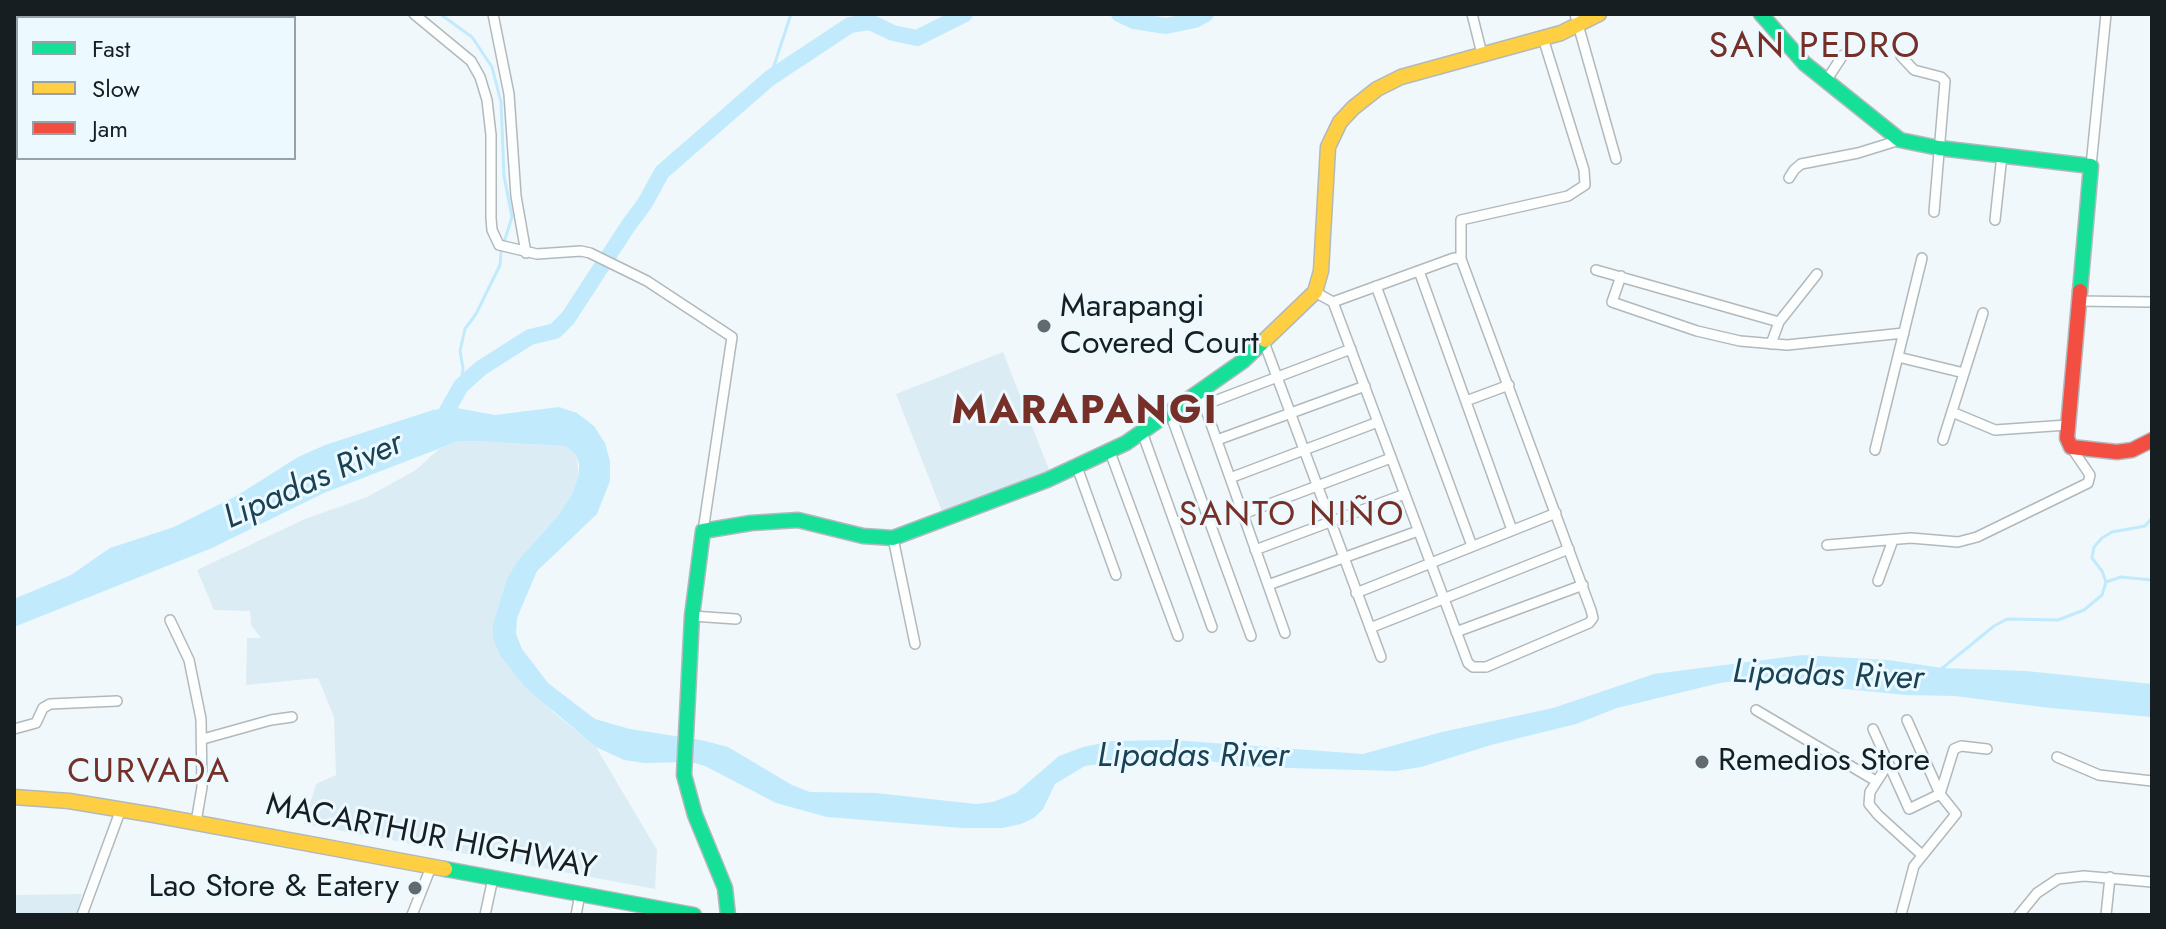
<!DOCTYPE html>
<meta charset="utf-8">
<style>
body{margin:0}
#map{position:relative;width:2166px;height:929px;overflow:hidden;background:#f0f8fb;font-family:Jost,sans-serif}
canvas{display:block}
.frame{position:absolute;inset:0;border:16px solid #171e22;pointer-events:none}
.legend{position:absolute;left:16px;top:16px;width:280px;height:144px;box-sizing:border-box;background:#ecf9ff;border:2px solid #97a1a7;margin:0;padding:10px 14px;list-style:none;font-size:24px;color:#171e22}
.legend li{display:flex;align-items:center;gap:16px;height:40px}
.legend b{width:40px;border:2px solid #97a1a7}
</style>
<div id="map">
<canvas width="2166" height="929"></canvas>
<div class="frame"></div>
<ul class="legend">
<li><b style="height:10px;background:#16e098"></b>Fast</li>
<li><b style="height:10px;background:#ffcf43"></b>Slow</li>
<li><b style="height:10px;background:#f24e42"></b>Jam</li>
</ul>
</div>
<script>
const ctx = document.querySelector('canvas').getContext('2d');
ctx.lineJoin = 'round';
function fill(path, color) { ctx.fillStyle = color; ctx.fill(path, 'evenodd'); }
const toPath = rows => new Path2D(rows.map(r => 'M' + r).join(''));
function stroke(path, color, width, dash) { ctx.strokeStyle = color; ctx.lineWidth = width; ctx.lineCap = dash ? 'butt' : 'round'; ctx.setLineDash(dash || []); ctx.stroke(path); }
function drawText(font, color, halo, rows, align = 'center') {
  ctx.font = font + ' Jost,sans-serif'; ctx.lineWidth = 6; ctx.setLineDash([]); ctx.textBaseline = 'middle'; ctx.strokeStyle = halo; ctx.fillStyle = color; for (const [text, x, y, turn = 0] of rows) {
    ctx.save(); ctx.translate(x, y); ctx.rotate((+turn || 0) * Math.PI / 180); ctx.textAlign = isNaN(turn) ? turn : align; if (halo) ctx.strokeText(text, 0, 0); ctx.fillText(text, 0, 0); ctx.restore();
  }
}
const built = toPath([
 [1003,352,1050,472,943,514,896,394],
 [471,441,565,446,576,455,579,474,573,492,560,513,536,540,506,581,493,624,553,712,596,747,657,850,655,889,304,824,316,784,336,775,334,717,318,678,246,685,247,638,261,638,251,625,250,611,214,610,197,570,305,519,367,497,416,470,439,449,456,442],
 [82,894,76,915,14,915,14,895]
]);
const water = toPath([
 [451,407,495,415,559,407,577,413,594,426,605,443,610,461,610,481,597,514,537,571,517,618,516,634,522,649,548,683,595,719,630,729,701,740,728,747,792,785,810,792,876,793,976,804,993,802,1016,793,1059,756,1083,747,1112,741,1173,740,1363,754,1442,732,1553,708,1654,674,1802,655,1888,660,1943,668,2026,671,2152,684,2152,717,2050,708,1954,696,1906,695,1826,687,1786,677,1766,677,1720,683,1617,708,1576,724,1491,745,1421,767,1396,771,1254,767,1163,755,1085,766,1055,784,1043,809,1034,818,1021,824,1002,828,963,828,827,817,776,803,705,766,691,762,644,763,624,760,596,747,525,687,500,655,493,638,493,624,506,581,517,562,560,513,573,492,579,474,579,464,576,455,565,446,471,441,456,442,324,493,212,548,14,627,14,599,71,575,110,548,174,527,238,495,298,457,325,445,433,410]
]);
const stream = toPath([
 [440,14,472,37,492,67,501,102,504,176,512,217,501,252,500,265,476,314,465,329,460,351,463,368,461,386],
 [770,78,791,14],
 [2106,582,2121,577,2152,580],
 [1940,670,1994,626,2007,619,2058,620,2084,610,2102,595,2106,582,2102,571,2092,558,2094,547,2102,538,2112,532,2145,526,2152,518]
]);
const river = toPath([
 [1119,14,1134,21,1166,26,1195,20,1206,14],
 [439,425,461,386,481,368,530,337,555,331,568,318,628,226,645,203,662,172,770,78,850,25,870,22,893,33,917,38,965,14]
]);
const street = toPath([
 [414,14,471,61,480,77,487,100,491,135,491,218,492,230,499,245,537,254,581,251,590,253,647,281,732,337,703,531],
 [493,14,509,94,516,196,526,253],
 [1472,14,1482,54],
 [1575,14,1616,159],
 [1901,56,1914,70,1941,77,1945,81,1934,212],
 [1826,81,1843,55],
 [2091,166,2106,14],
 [1789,178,1794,170,1801,164,1858,153,1900,140],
 [1995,220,2002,155],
 [1596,270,1779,322],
 [1419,271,1512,530],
 [1621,276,1612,302,1697,331,1740,341,1787,345,1904,333],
 [1376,286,1472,546],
 [1315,292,1333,302,1468,663,1473,667,1486,667,1589,623,1593,618,1591,610,1461,259,1461,220,1568,196,1585,185,1584,170,1543,38],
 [2077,301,2152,302],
 [1333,302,1454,258,1461,259],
 [1264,342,1381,657],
 [1771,344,1779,322,1817,274],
 [1898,357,1964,373],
 [1200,393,1285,633],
 [1466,401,1509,385],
 [1204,405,1351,349],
 [1952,412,1995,430,2067,425],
 [1170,413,1251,636],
 [1142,432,1212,627],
 [1217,440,1365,386],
 [1943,440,1983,313],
 [1875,450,1922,258],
 [1110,452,1178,636],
 [1077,467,1116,575],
 [1230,478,1378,422],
 [1243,514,1391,458],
 [893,538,915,644],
 [1827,545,1911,538,1958,542,1977,537,2088,483,2090,475,2071,447],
 [1255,550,1405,494],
 [1878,581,1893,540],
 [1268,585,1418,531],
 [1356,593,1556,513],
 [692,616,736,619],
 [170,620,189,660,201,719,202,787,196,822],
 [1370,628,1569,549],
 [1456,632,1583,585],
 [1756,710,1876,781],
 [14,729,36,723,43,708,50,704,117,701],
 [1873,729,1909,809,1940,794,1954,749,1961,746,1987,749],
 [203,739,271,720,292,717],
 [2057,757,2099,775,2152,781],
 [1888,764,1870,792,1869,804,1878,815,1922,855],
 [82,915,121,809],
 [412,915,431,867],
 [485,915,493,878],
 [576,915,580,894],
 [1901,915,1914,866,1956,814,1940,794,1907,720],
 [2019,915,2037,893,2058,879,2084,876,2152,882],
 [2106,915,2110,877]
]);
const fast = toPath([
 [1761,14,1804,63,1900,140,1939,148,2091,166,2080,291],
 [445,869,694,915],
 [728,915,725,888,695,815,684,775,692,616,703,531,751,523,798,520,863,536,893,538,1047,480,1126,443,1243,361,1265,340]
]);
const slow = toPath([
 [1265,340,1315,292,1321,271,1328,147,1340,122,1353,108,1377,89,1401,77,1561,33,1599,14],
 [14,797,69,801,154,815,445,869]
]);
const jam = toPath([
 [2080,291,2067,438,2071,447,2117,452,2132,450,2152,440]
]);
const markers = [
 [1044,326,8,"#636a6e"],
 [1702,762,8,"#636a6e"],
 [415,888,8,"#636a6e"]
];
const poiNames = [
 ["Marapangi",1060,308],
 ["Covered Court",1060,345],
 ["Remedios Store",1718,762],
 ["Lao Store & Eatery",399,888,"right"]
];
const streetNames = [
 ["MACARTHUR HIGHWAY",431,838,11]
];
const waterNames = [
 ["Lipadas River",314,482,-24],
 ["Lipadas River",1828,677,2],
 ["Lipadas River",1193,758]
];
const neighbourhoodNames = [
 ["SANTO NIÑO",1292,517],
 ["CURVADA",149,774]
];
const quarterNames = [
 ["SAN PEDRO",1815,48]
];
const districtNames = [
 ["MARAPANGI",1085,413]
];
fill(built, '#dcecf4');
fill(water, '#c2eafd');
stroke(stream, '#c2eafd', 3);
stroke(river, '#c2eafd', 16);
stroke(street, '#b1b9bc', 12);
stroke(fast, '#b1b9bc', 17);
stroke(slow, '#b1b9bc', 17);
stroke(jam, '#b1b9bc', 17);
stroke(street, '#fdfefe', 9);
stroke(fast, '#16e098', 14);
stroke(slow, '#ffcf43', 14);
stroke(jam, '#f24e42', 14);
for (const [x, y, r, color] of markers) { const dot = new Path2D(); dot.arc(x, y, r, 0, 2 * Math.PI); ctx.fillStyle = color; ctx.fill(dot); stroke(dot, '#ecf9ff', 3); }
drawText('32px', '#171e22', '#ecf9ff', poiNames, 'left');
drawText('32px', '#171e22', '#ecf9ff', streetNames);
drawText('italic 34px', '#194254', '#ecf9ff', waterNames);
ctx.letterSpacing = '2px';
drawText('34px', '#763028', '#ecf9ff', neighbourhoodNames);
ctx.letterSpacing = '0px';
ctx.letterSpacing = '2px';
drawText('36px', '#763028', '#ecf9ff', quarterNames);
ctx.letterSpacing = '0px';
ctx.letterSpacing = '2px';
drawText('bold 40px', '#763028', '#ecf9ff', districtNames);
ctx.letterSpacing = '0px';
</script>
